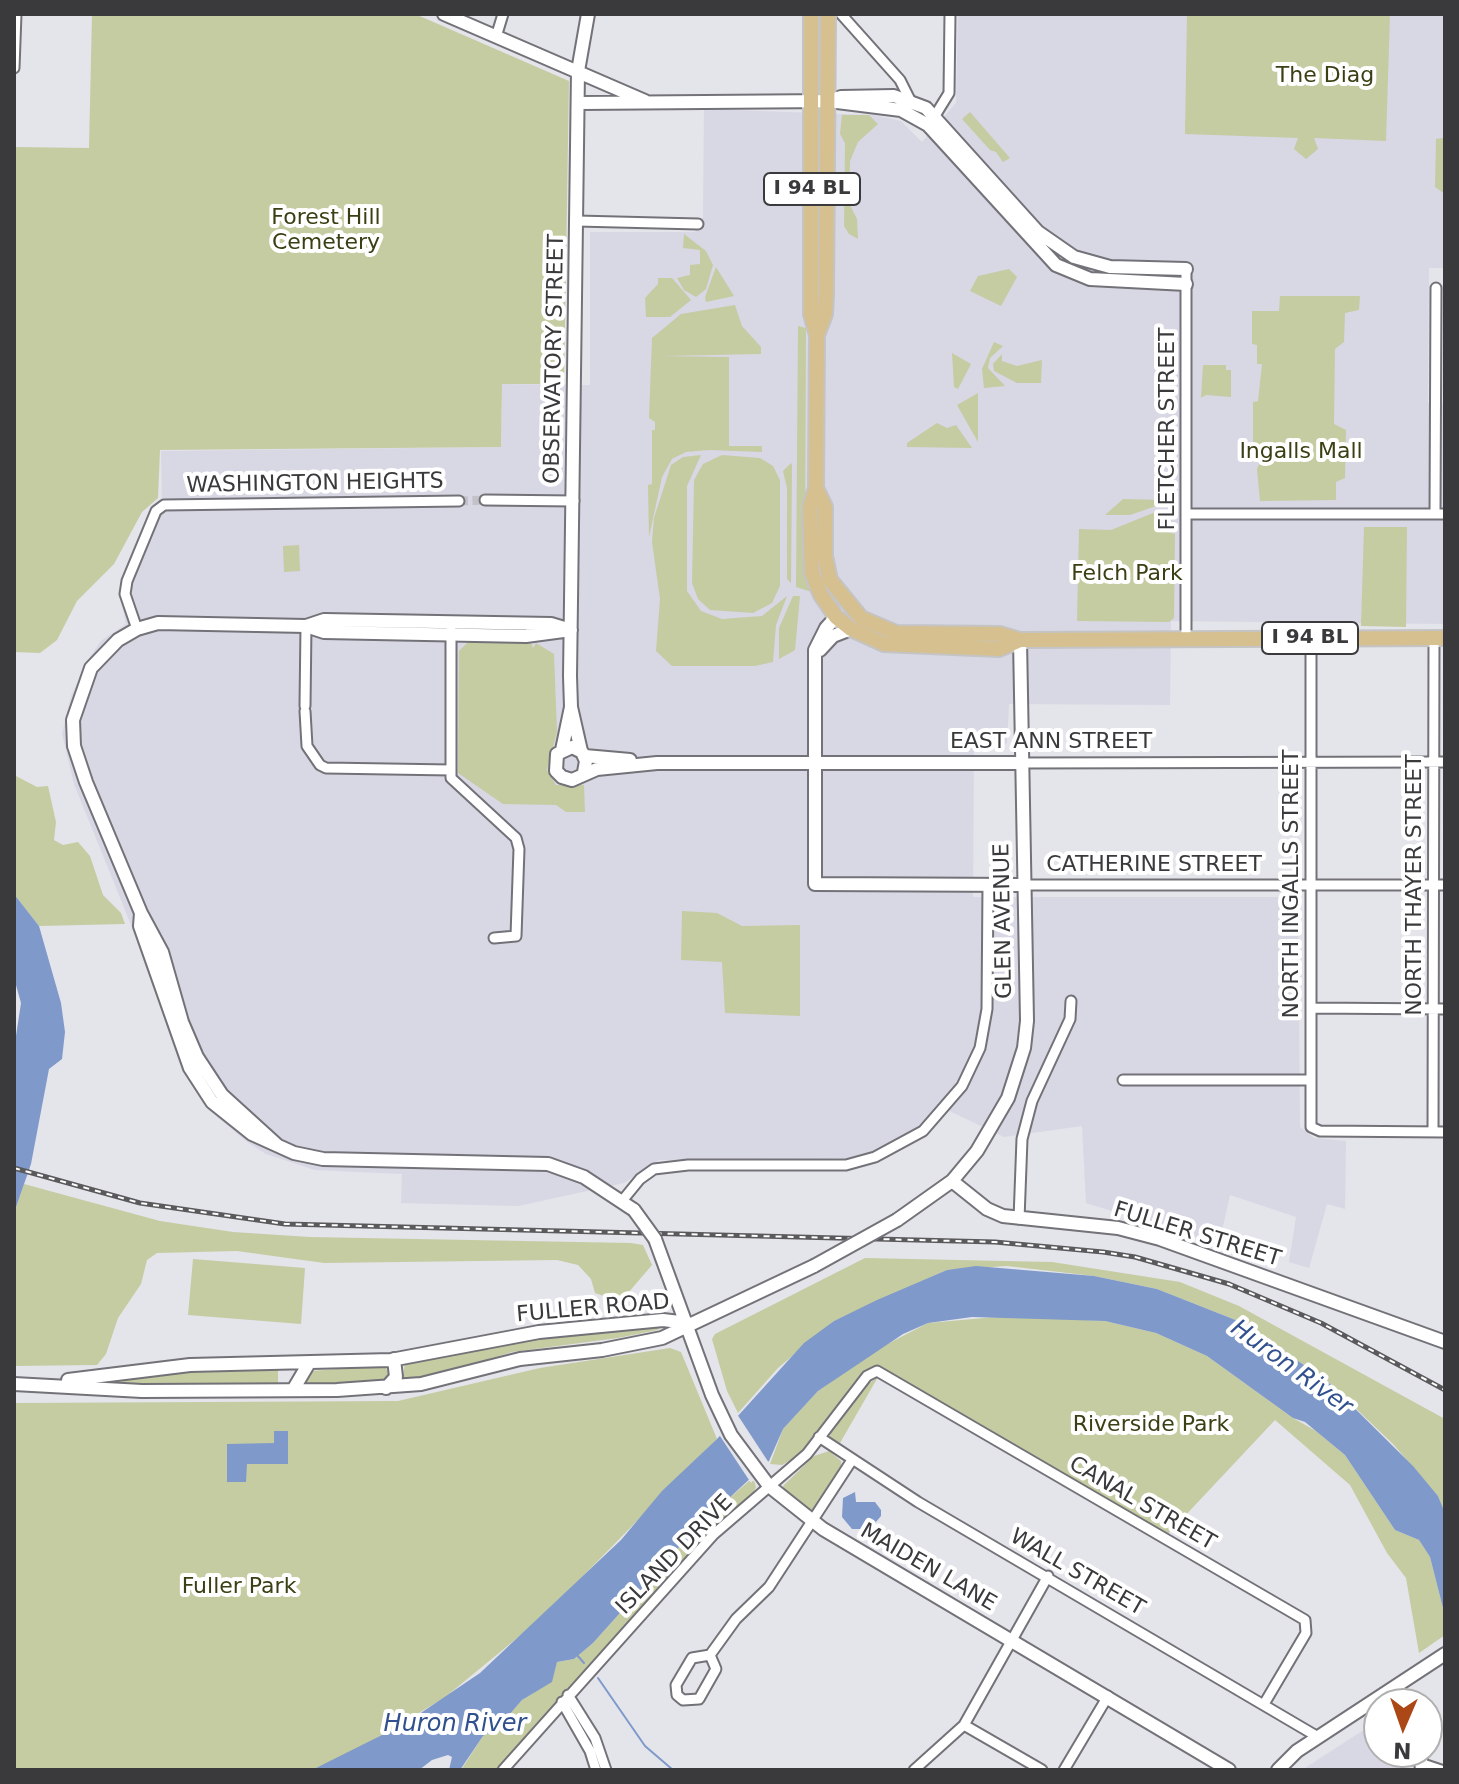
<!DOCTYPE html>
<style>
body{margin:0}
#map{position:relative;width:1459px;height:1784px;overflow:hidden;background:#e4e4eb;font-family:"DejaVu Sans",sans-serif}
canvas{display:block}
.frame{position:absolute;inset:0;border:16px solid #3a3a3c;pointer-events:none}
.north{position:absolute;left:1363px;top:1688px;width:80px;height:80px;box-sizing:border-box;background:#fff;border:2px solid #b0b0b1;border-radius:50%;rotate:182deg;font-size:22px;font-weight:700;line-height:32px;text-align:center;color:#3a3a3c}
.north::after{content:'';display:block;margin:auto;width:28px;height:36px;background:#ac4716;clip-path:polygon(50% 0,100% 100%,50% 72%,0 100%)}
</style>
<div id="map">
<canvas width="1459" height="1784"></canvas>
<div class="frame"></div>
<div class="north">N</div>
</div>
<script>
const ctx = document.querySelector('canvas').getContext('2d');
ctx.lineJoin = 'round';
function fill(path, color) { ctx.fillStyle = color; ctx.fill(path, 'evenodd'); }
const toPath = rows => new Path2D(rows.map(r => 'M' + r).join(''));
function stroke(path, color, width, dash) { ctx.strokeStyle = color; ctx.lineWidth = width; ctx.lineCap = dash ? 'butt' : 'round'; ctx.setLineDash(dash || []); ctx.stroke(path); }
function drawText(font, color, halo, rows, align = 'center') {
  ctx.font = font + ' "DejaVu Sans",sans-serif'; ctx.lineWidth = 8; ctx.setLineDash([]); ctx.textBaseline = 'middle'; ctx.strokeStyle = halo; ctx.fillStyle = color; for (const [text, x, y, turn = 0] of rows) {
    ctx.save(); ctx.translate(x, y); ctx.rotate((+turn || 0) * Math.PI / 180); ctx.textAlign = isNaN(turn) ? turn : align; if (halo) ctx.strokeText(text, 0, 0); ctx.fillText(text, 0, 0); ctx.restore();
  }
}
const built = toPath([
 [958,14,1445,14,1445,268,1429,268,1428,403,1443,403,1445,295,1445,624,1171,621,1170,705,1009,704,1007,743,998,749,974,750,973,897,1298,897,1300,1127,1314,1138,1346,1141,1345,1209,1327,1204,1309,1268,1289,1262,1296,1217,1230,1195,1219,1244,1086,1203,1082,1126,1004,1137,941,1107,917,1130,886,1150,856,1158,659,1160,624,1183,518,1206,401,1203,402,1174,315,1170,266,1154,247,1142,209,1110,182,1071,142,952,74,784,62,734,71,696,90,657,101,641,126,624,120,595,124,575,152,511,162,501,161,451,501,447,502,384,590,385,590,232,695,232,703,217,704,109,874,115,901,121,922,142,956,103],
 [1379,1720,1379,1752,1409,1752,1413,1758,1394,1770,1302,1770]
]);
const green = toPath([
 [92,14,415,14,569,81,564,384,502,384,501,447,160,450,158,498,142,512,114,564,77,601,57,640,40,653,14,652,14,147,89,148],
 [1187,14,1390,14,1386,141,1314,138,1318,149,1306,159,1294,149,1298,138,1185,134],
 [970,112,1010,158,1003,162,996,152,990,150,962,119],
 [842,115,869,115,878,124,858,142,850,161,849,203,857,219,858,239,849,234,844,226,845,143,840,134],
 [1442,138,1445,138,1445,194,1435,187,1436,139],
 [684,234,706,251,713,265,706,289,696,297,684,290,677,278,690,275,690,265,700,264,700,250,683,248],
 [716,267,734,296,706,302,705,297],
 [1009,269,1017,277,1001,306,970,291,978,276],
 [658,278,672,278,691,300,670,317,646,317,645,298,658,284],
 [1280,296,1360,296,1359,310,1345,313,1344,342,1335,349,1334,424,1346,430,1345,478,1336,482,1336,500,1260,501,1257,469,1260,462,1253,461,1253,402,1258,401,1262,364,1257,364,1257,345,1252,344,1252,311,1279,311],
 [735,305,742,326,761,347,761,354,663,356,729,357,729,446,762,446,762,452,709,450,686,452,672,459,662,477,649,537,648,485,652,484,652,430,655,430,655,422,649,418,652,338,681,314],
 [798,326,806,328,805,550,812,592,796,587],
 [994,342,1003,346,990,358,988,368,1005,386,984,388,982,369],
 [952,353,971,364,958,389,954,387],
 [1002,354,1002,361,1017,366,1042,360,1041,383,1017,383,994,371,993,364],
 [1203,365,1226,365,1226,370,1231,370,1231,397,1206,395,1201,398],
 [978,393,978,442,957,405],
 [937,423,947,428,956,425,972,448,907,447,907,443],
 [701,455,687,486,687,591,701,611,722,619,762,616,787,596,776,625,773,662,755,666,672,666,656,651,660,599,652,542,654,518,671,465,683,457],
 [722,455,760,458,773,466,780,480,780,586,772,603,753,613,710,610,698,599,692,583,694,480,703,464],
 [791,463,792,465,791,583,787,579,787,488,783,471],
 [1123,499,1165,500,1165,503,1130,515,1105,515],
 [1153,513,1163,514,1165,531,1175,534,1174,618,1169,622,1077,621,1079,529,1111,530],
 [1364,527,1407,527,1406,627,1361,626],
 [299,545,300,571,284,572,283,546],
 [793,596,800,596,795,650,779,659,779,628],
 [468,642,531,643,533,648,536,643,554,654,557,732,547,770,556,785,584,785,585,812,566,812,556,805,503,804,458,773,459,651],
 [14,775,37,787,48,786,56,822,54,840,63,845,78,842,90,856,103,895,121,913,125,924,39,926,14,894],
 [682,911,717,913,742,926,800,925,800,1016,725,1013,722,962,681,960],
 [24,1184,160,1221,233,1232,310,1237,631,1243,643,1245,652,1265,628,1293,610,1298,595,1293,591,1279,578,1265,557,1260,324,1263,237,1251,157,1253,147,1260,141,1284,118,1318,106,1354,97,1365,16,1366,14,1213],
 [865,1258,1052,1262,1180,1282,1239,1306,1445,1419,1445,1513,1438,1496,1393,1444,1325,1379,1238,1321,1157,1289,1094,1276,1007,1266,947,1270,834,1321,778,1368,738,1413,727,1391,712,1339,715,1334],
 [193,1259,305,1268,301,1324,188,1315],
 [1007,1316,1105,1321,1156,1333,1207,1356,1293,1418,1316,1431,1345,1455,1395,1530,1419,1540,1430,1557,1445,1616,1445,1635,1419,1653,1406,1578,1387,1553,1350,1485,1275,1420,1167,1535,879,1366,801,1454,782,1465,770,1464,783,1429,818,1391,874,1351,928,1323],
 [661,1326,658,1330,618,1338,512,1352,431,1377,402,1381,405,1363,510,1340],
 [670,1348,681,1352,717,1439,544,1616,444,1698,350,1754,312,1770,14,1770,14,1403,398,1401,540,1368],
 [384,1365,390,1375,382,1381,303,1385,307,1374,312,1371],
 [278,1369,278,1385,112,1386,64,1383,179,1370],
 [878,1377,840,1443,830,1437,831,1429,864,1387],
 [829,1451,841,1461,841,1466,816,1508,809,1511,786,1493,783,1486,814,1456],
 [749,1481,754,1481,756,1487,752,1495,700,1544,497,1770,461,1770,483,1736,496,1730,522,1700,551,1682,557,1662,574,1659,593,1643,680,1546,711,1522,726,1501]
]);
const water = toPath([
 [14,894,39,926,61,1003,65,1032,62,1059,49,1069,31,1164,14,1213,14,1049,21,1003,14,978],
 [976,1266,1094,1276,1157,1289,1238,1321,1325,1379,1413,1466,1438,1496,1445,1513,1445,1616,1430,1557,1419,1540,1395,1530,1345,1455,1305,1422,1293,1418,1207,1356,1156,1333,1105,1321,972,1317,928,1323,903,1334,818,1391,783,1429,769,1461,726,1501,711,1522,680,1546,593,1643,574,1659,557,1662,552,1682,522,1700,496,1730,483,1736,460,1770,449,1770,452,1757,448,1755,432,1760,419,1770,312,1770,406,1723,480,1673,621,1540,662,1491,717,1439,804,1343,834,1321,877,1300,947,1270],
 [274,1431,288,1431,288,1464,247,1464,246,1482,227,1482,227,1444,274,1443],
 [855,1492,856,1502,875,1502,881,1510,881,1516,870,1529,852,1529,842,1517,843,1498]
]);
const pier = toPath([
 [735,1411,769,1463,751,1483,718,1433]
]);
const stream = toPath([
 [577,1655,584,1663],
 [598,1678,645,1746,673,1770]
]);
const streetTunnel = toPath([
 [459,501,485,500]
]);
const street = toPath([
 [841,14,900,80,910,100],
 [496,37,503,14],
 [14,68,16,14],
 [933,119,949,93,950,14],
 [577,221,698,224],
 [485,500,574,501],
 [1186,514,1445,514],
 [1435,514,1436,288],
 [137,629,125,594,127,581,156,511,164,505,459,501],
 [451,630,451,778,516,838,519,849,516,936,494,938],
 [1186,637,1186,269],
 [1311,638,1311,1127,1320,1131,1445,1132],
 [305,706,306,626],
 [305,711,307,746,320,765,326,768,451,770],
 [1021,763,1445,762],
 [1022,885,1445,885],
 [1311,1008,1445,1009],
 [1123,1080,1310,1080],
 [1433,1132,1434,638],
 [622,1201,640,1179,654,1169,688,1165,846,1165,875,1157,923,1131,962,1086,980,1048,987,1009,988,885],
 [1019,1219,1022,1139,1032,1101,1070,1019,1071,1001],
 [819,1437,918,1502,1318,1737],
 [710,1655,716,1669,699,1699,683,1700,677,1695,676,1685,692,1658,710,1655,736,1619,769,1587,852,1460],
 [568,1695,595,1738,606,1770],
 [562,1702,590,1751,596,1770],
 [964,1725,1042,1770],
 [1423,1764,1441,1770],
 [503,1770,714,1534,807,1454,867,1376,877,1371,1305,1620,1306,1633,1264,1704],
 [914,1770,964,1725,1048,1576],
 [1064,1770,1108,1696]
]);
const secondary = toPath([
 [444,14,645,101],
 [829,101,841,97,894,96,926,108,1038,232,1074,257,1110,267,1186,269],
 [580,103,829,101,901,110,928,125,1056,265,1090,279,1186,284],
 [836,617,826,628,815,650,815,884,1022,885],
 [306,626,324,620,551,624,571,630],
 [820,650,833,636,851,629],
 [562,750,571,707],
 [581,751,571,707,570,676,578,71,588,14],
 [585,756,630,760],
 [584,772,586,761,582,752,572,747,557,754,556,771,562,777,572,780,597,769,657,763,1021,763],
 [141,913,140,926,190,1068,212,1102,252,1134,294,1153,323,1159,548,1164,584,1177,634,1210],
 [277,1145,222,1095,197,1057,182,1022,162,952,141,913,86,782,74,746,73,720,91,668,118,640,137,629,158,623,306,626,324,632,526,636,571,630],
 [952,1181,987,1209,1003,1216,1118,1228,1160,1239,1445,1342],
 [897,1220,952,1181,977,1151,1008,1098,1024,1048,1027,1021,1020,640],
 [655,1239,712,1395,731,1435,769,1486,823,1529,1229,1770],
 [68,1380,190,1365,391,1360,539,1332,663,1320,688,1323],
 [14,1384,142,1391,337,1390,421,1384,520,1359,602,1350,662,1338,814,1266],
 [386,1388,396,1377,394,1359],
 [293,1390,309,1363],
 [1420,1752,1422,1770],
 [1278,1770,1297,1751,1445,1654]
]);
const primary = toPath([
 [811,14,811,314,817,335,816,488,810,507,812,573,821,595,836,617,851,629,884,644,999,649,1020,640],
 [817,335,825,314,826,295,828,14],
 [816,488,825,507,825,556,830,580,861,618,896,633,1000,634,1020,640,1445,638]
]);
const rail = toPath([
 [14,1168,140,1203,285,1224,995,1242,1103,1252,1135,1257,1229,1284,1321,1323,1445,1390]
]);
const secondaryBridge = toPath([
 [634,1210,655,1239],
 [814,1266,897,1220]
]);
const shields = [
 [812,189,96],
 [1310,638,96]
];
const shieldNames = [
 ["I 94 BL",812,189],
 ["I 94 BL",1310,638]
];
const parkNames = [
 ["The Diag",1325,76],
 ["Forest Hill",326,218],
 ["Cemetery",326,243],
 ["Ingalls Mall",1301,452],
 ["Felch Park",1127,574],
 ["Riverside Park",1151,1425],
 ["Fuller Park",239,1587]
];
const streetNames = [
 ["OBSERVATORY STREET",555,359,-89],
 ["FLETCHER STREET",1168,429,-90],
 ["WASHINGTON HEIGHTS",315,484,-1],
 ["EAST ANN STREET",1051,742],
 ["CATHERINE STREET",1154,865],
 ["NORTH INGALLS STREET",1292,884,-90],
 ["NORTH THAYER STREET",1415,885,-90],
 ["GLEN AVENUE",1004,921,-91],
 ["FULLER STREET",1197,1235,17],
 ["FULLER ROAD",593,1309,-5],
 ["CANAL STREET",1142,1504,30],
 ["ISLAND DRIVE",675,1555,-46],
 ["MAIDEN LANE",928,1568,30],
 ["WALL STREET",1077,1573,30]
];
const waterNames = [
 ["Huron River",1291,1368,36],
 ["Huron River",455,1725]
];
fill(built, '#d8d7e4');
fill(green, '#c5cca2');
fill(water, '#7f99ca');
fill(pier, '#e4e4eb');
stroke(stream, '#7f99ca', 2);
stroke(streetTunnel, '#c2c2c8', 9, [9, 4.5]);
stroke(street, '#737278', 13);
stroke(secondary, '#737278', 16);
stroke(primary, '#c4c4c4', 18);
stroke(street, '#fff', 9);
stroke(secondary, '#fff', 12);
stroke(primary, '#d7c08f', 14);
stroke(rail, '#5a5a5d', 5);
stroke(rail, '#fff', 2, [6]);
stroke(secondaryBridge, '#737278', 16, []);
stroke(secondaryBridge, '#fff', 12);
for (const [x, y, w] of shields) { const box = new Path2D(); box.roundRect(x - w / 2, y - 16, w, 32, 6); ctx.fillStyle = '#fff'; ctx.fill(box); stroke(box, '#3a3a3c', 2); }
drawText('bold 20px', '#3a3a3c', null, shieldNames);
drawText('22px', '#3b3f13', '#fff', parkNames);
drawText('22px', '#3a3a3c', '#fff', streetNames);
drawText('italic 24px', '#31518e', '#fff', waterNames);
</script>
